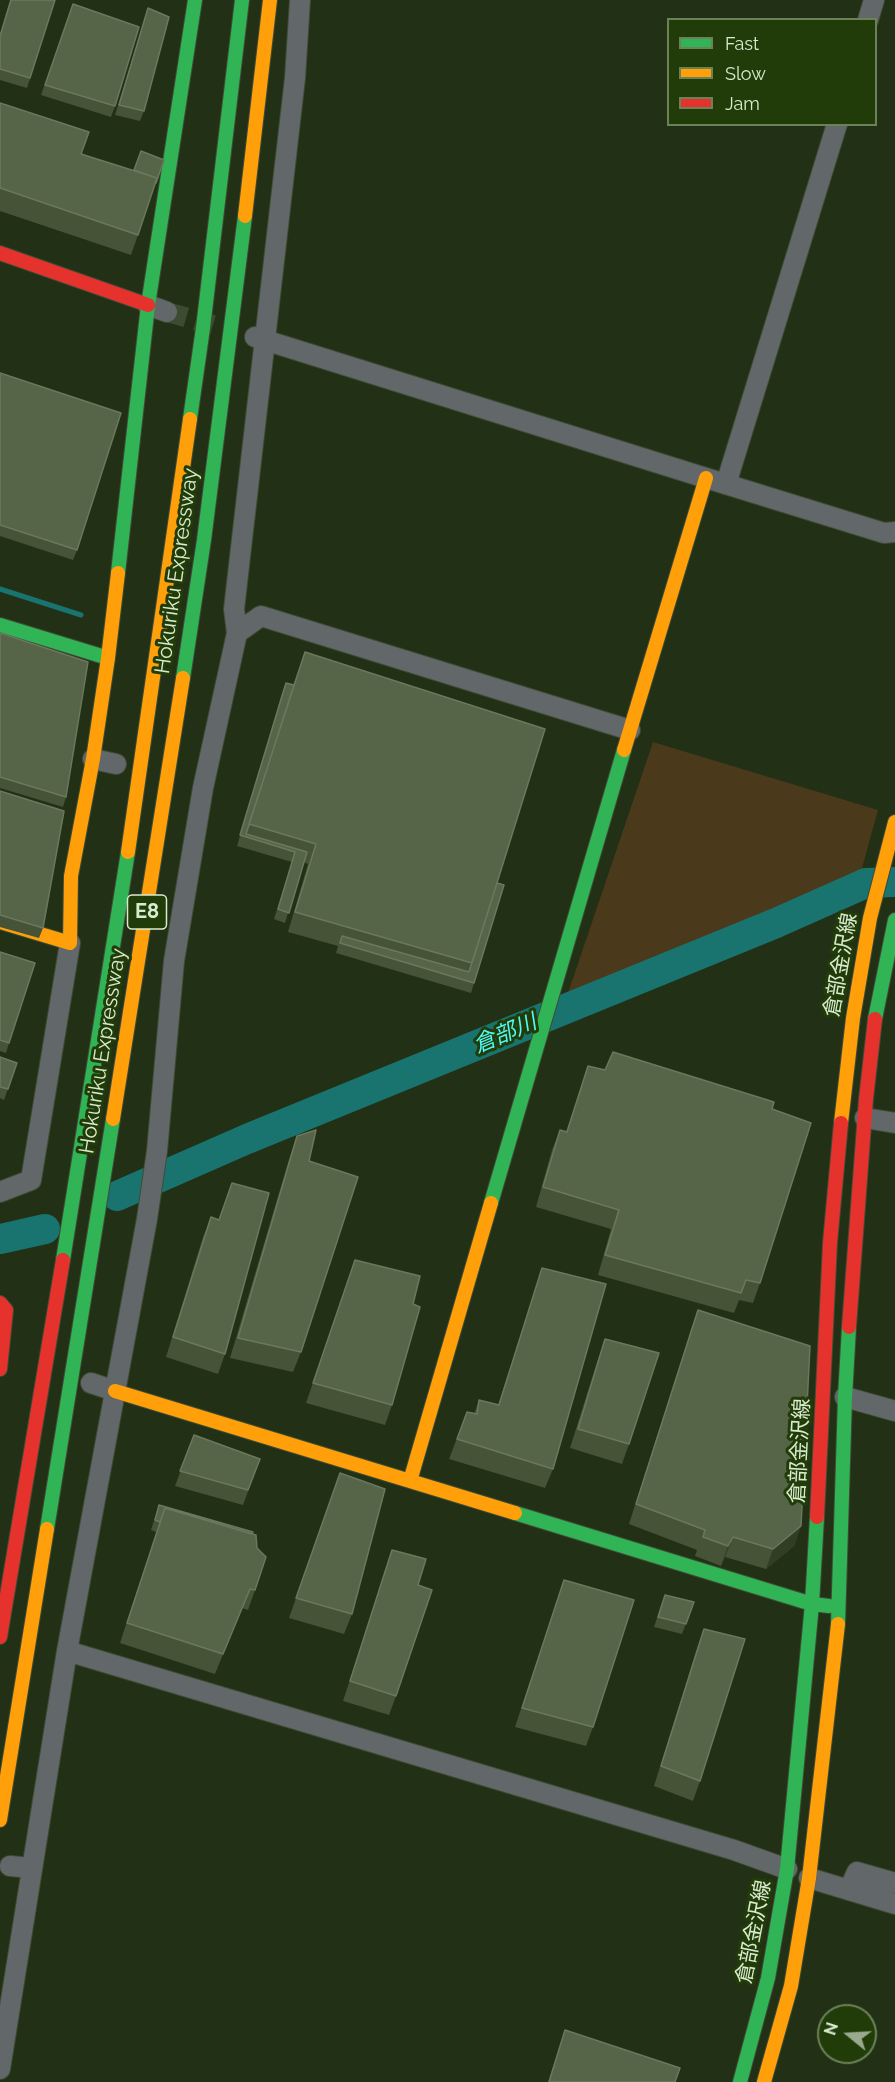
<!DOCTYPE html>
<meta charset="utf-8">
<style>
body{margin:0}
#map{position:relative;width:895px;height:2082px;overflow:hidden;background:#223015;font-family:Raleway,sans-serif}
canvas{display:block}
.legend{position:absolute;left:667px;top:18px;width:210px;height:108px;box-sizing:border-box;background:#223c09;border:2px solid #6b8258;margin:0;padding:8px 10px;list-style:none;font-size:18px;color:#d9ebcf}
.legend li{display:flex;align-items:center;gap:12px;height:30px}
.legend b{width:30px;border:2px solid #6b8258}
.north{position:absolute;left:817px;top:2004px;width:60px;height:60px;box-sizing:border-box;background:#223c09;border:2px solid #6b8258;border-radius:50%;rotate:288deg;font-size:16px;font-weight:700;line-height:24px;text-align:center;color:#d9ebcf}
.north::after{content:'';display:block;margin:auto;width:21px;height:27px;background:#99aa8e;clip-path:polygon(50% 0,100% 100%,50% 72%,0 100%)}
</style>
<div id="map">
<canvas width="895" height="2082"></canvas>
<ul class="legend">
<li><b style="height:8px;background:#30b455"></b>Fast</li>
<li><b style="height:8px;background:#ff9f0a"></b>Slow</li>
<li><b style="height:8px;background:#e5322d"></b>Jam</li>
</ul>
<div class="north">N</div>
</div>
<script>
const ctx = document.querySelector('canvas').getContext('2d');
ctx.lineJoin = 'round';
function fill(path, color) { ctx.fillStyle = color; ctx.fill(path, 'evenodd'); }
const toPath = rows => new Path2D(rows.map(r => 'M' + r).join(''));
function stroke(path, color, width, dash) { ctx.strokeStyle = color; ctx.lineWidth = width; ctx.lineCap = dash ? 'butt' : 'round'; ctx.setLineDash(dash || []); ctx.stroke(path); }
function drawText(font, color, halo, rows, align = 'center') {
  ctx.font = font + ' Raleway,"Noto Sans JP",sans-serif'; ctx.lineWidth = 6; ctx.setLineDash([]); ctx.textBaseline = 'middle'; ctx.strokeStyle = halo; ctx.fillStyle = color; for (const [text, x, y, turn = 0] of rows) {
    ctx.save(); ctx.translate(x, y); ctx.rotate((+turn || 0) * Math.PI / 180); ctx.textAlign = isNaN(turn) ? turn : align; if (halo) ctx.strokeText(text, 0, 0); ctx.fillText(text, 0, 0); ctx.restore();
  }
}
const green = toPath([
 [653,742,878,810,861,872,567,996]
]);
const stream = toPath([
 [0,589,81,615]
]);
const river = toPath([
 [117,1196,247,1139,776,923,866,883,895,882],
 [0,1239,45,1229]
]);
const streetTunnel = toPath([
 [167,312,213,325]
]);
const street = toPath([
 [868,20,874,0],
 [148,305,167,312],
 [255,337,706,478,884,533,895,532],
 [726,484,837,124],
 [237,633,261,616,630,730],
 [93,759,116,764],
 [865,1118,895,1123],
 [0,1192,31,1180,70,943],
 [91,1383,115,1391],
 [845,1397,895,1411],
 [67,1651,734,1850,787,1869],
 [10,1866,32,1868],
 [809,1878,895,1904],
 [849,1890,857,1872,895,1883],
 [0,2069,67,1651,147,1219,157,1151,174,961,203,788,237,633,234,609,295,78,300,0]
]);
const fast = toPath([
 [190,419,203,328,242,0],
 [118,573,148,305,195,0],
 [0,625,108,658],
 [183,678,204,540,245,216],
 [875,1019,895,920],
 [491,1203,624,750],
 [63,1260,128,852],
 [515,1513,812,1604,829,1606],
 [47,1529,113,1119],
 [838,1624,845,1397,849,1327],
 [740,2082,768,1978,787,1869,812,1604,817,1517]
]);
const slow = toPath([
 [245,216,270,0],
 [624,750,706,478],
 [128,852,190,419],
 [0,922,70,943,71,876,93,759,108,658,118,573],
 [113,1119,183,678],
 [841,1123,853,1018,870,918,895,822],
 [115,1391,515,1513],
 [410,1481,491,1203],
 [0,1820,47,1529],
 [764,2082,791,1986,809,1878,838,1624]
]);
const jam = toPath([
 [0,253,148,305],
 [0,1303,6,1310,0,1369],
 [849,1327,866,1099,875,1019],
 [817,1517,830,1243,841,1123],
 [0,1637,63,1260]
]);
const wall = toPath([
 [10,0,55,0,27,88,0,80,0,34],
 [73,4,115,106,111,117,41,95],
 [148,8,144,111,140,121,115,115],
 [0,103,81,154,138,235,131,255,0,211],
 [0,373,77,550,73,560,0,536],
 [0,633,66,797,63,807,0,788],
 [305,652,497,883,474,983,471,993,336,953,338,946,288,932,308,864,304,862,285,923,274,919,292,862,237,846,282,693,286,683,293,685],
 [0,791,43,928,39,938,0,927],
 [0,952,9,1043,6,1053,0,1051],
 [0,1057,17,1063,4,1100,0,1098],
 [588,1066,772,1109,760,1283,753,1303,739,1300,734,1313,598,1275,611,1229,536,1207,552,1150,560,1130,566,1132],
 [297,1136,301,1352,293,1372,230,1358,290,1156],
 [211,1217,225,1354,218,1374,166,1357,203,1237],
 [355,1260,413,1304,392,1405,385,1425,306,1403],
 [542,1268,553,1469,545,1488,449,1459,467,1412,474,1414,479,1400,498,1405],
 [698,1310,801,1526,794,1546,766,1569,725,1557,721,1566,695,1556,697,1550,629,1524,691,1330],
 [605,1339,629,1444,622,1464,570,1448,598,1359],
 [194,1435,260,1459,243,1505,175,1486],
 [340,1473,352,1614,344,1634,289,1618],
 [159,1505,255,1590,248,1610,242,1608,215,1674,120,1643,156,1532,151,1530],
 [392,1550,418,1585,396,1696,389,1715,343,1701],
 [564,1580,593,1727,586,1746,515,1727],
 [665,1595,694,1602,682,1634,654,1627],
 [704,1629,700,1781,693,1801,654,1786,697,1648],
 [565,2030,675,2082,548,2082]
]);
const shadedWall = toPath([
 [801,1526,794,1546,766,1569,773,1549],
 [733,1537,725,1557,721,1566,728,1546]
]);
const building = toPath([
 [11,0,55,0,30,78,0,69,0,36,11,0],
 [73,4,139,27,115,106,45,85,73,4],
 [148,8,169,17,144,111,119,105,148,8],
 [0,103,89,132,81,154,157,178,138,235,0,188,0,103],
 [141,151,164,160,156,183,157,178,134,170,141,151],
 [0,373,121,413,77,550,0,525,0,373],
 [0,633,88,662,66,797,0,777,0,633],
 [305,652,545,729,472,963,295,912,316,844,249,824,305,652],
 [286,683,294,685,246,834,307,852,289,913,278,909,295,852,240,835,286,683],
 [0,791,64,811,43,928,0,915,0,791],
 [497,883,504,885,474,983,340,943,342,936,469,972,497,883],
 [0,952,35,963,9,1043,0,1040,0,952],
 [613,1052,774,1102,772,1109,811,1123,760,1283,746,1280,741,1293,605,1255,619,1210,543,1187,560,1130,567,1132,588,1066,605,1070,613,1052],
 [0,1057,17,1063,8,1089,0,1087,0,1057],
 [316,1130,309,1161,358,1177,301,1352,238,1338,297,1136,316,1130],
 [232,1183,269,1193,225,1354,173,1337,211,1217,219,1220,232,1183],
 [355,1260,420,1276,413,1304,420,1307,392,1405,313,1383,355,1260],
 [542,1268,606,1284,553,1469,457,1439,467,1412,477,1414,479,1400,499,1405,542,1268],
 [698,1310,810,1346,801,1526,773,1549,733,1537,728,1546,703,1537,705,1530,636,1504,698,1310],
 [605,1339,659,1353,629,1444,578,1429,605,1339],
 [194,1435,260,1459,248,1490,180,1471,194,1435],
 [340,1473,385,1489,352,1614,296,1598,340,1473],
 [159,1505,253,1532,252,1534,165,1508,160,1522,155,1520,159,1505],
 [165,1508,256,1535,257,1548,266,1557,255,1590,250,1589,223,1654,127,1623,165,1508],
 [392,1550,426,1559,418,1585,432,1590,396,1696,350,1681,392,1550],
 [564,1580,634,1600,593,1727,522,1708,564,1580],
 [665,1595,694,1602,686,1624,658,1617,665,1595],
 [704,1629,745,1639,700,1781,661,1766,704,1629],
 [565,2030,680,2068,675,2082,549,2082,565,2030]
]);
const shields = [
 [147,912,39]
];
const shieldNames = [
 ["E8",147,912]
];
const streetNames = [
 ["Hokuriku Expressway",177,571,-82],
 ["倉部金沢線",841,965,-80],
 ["Hokuriku Expressway",103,1051,-81],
 ["倉部金沢線",800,1451,-87],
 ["倉部金沢線",754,1932,-79]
];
const waterNames = [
 ["倉部川",505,1034,-23]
];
fill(green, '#4a391a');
stroke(stream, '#19736f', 5);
stroke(river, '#19736f', 30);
stroke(streetTunnel, '#3d4c31', 20, [20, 10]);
stroke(street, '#3f4b35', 22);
stroke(fast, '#3f4b35', 16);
stroke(slow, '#3f4b35', 16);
stroke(jam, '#3f4b35', 16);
stroke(street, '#62686a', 20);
stroke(fast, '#30b455', 14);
stroke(slow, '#ff9f0a', 14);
stroke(jam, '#e5322d', 14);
fill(wall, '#465337');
fill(shadedWall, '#313e23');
fill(building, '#566448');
stroke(building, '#6a795d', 1.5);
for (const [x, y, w] of shields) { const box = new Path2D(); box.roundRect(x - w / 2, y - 17, w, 34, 4.5); ctx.fillStyle = '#223c09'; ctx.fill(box); stroke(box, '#d9ebcf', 1.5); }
drawText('bold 20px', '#d9ebcf', null, shieldNames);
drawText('21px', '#d9ebcf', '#223c09', streetNames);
drawText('italic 22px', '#4ff9f6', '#223c09', waterNames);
</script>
